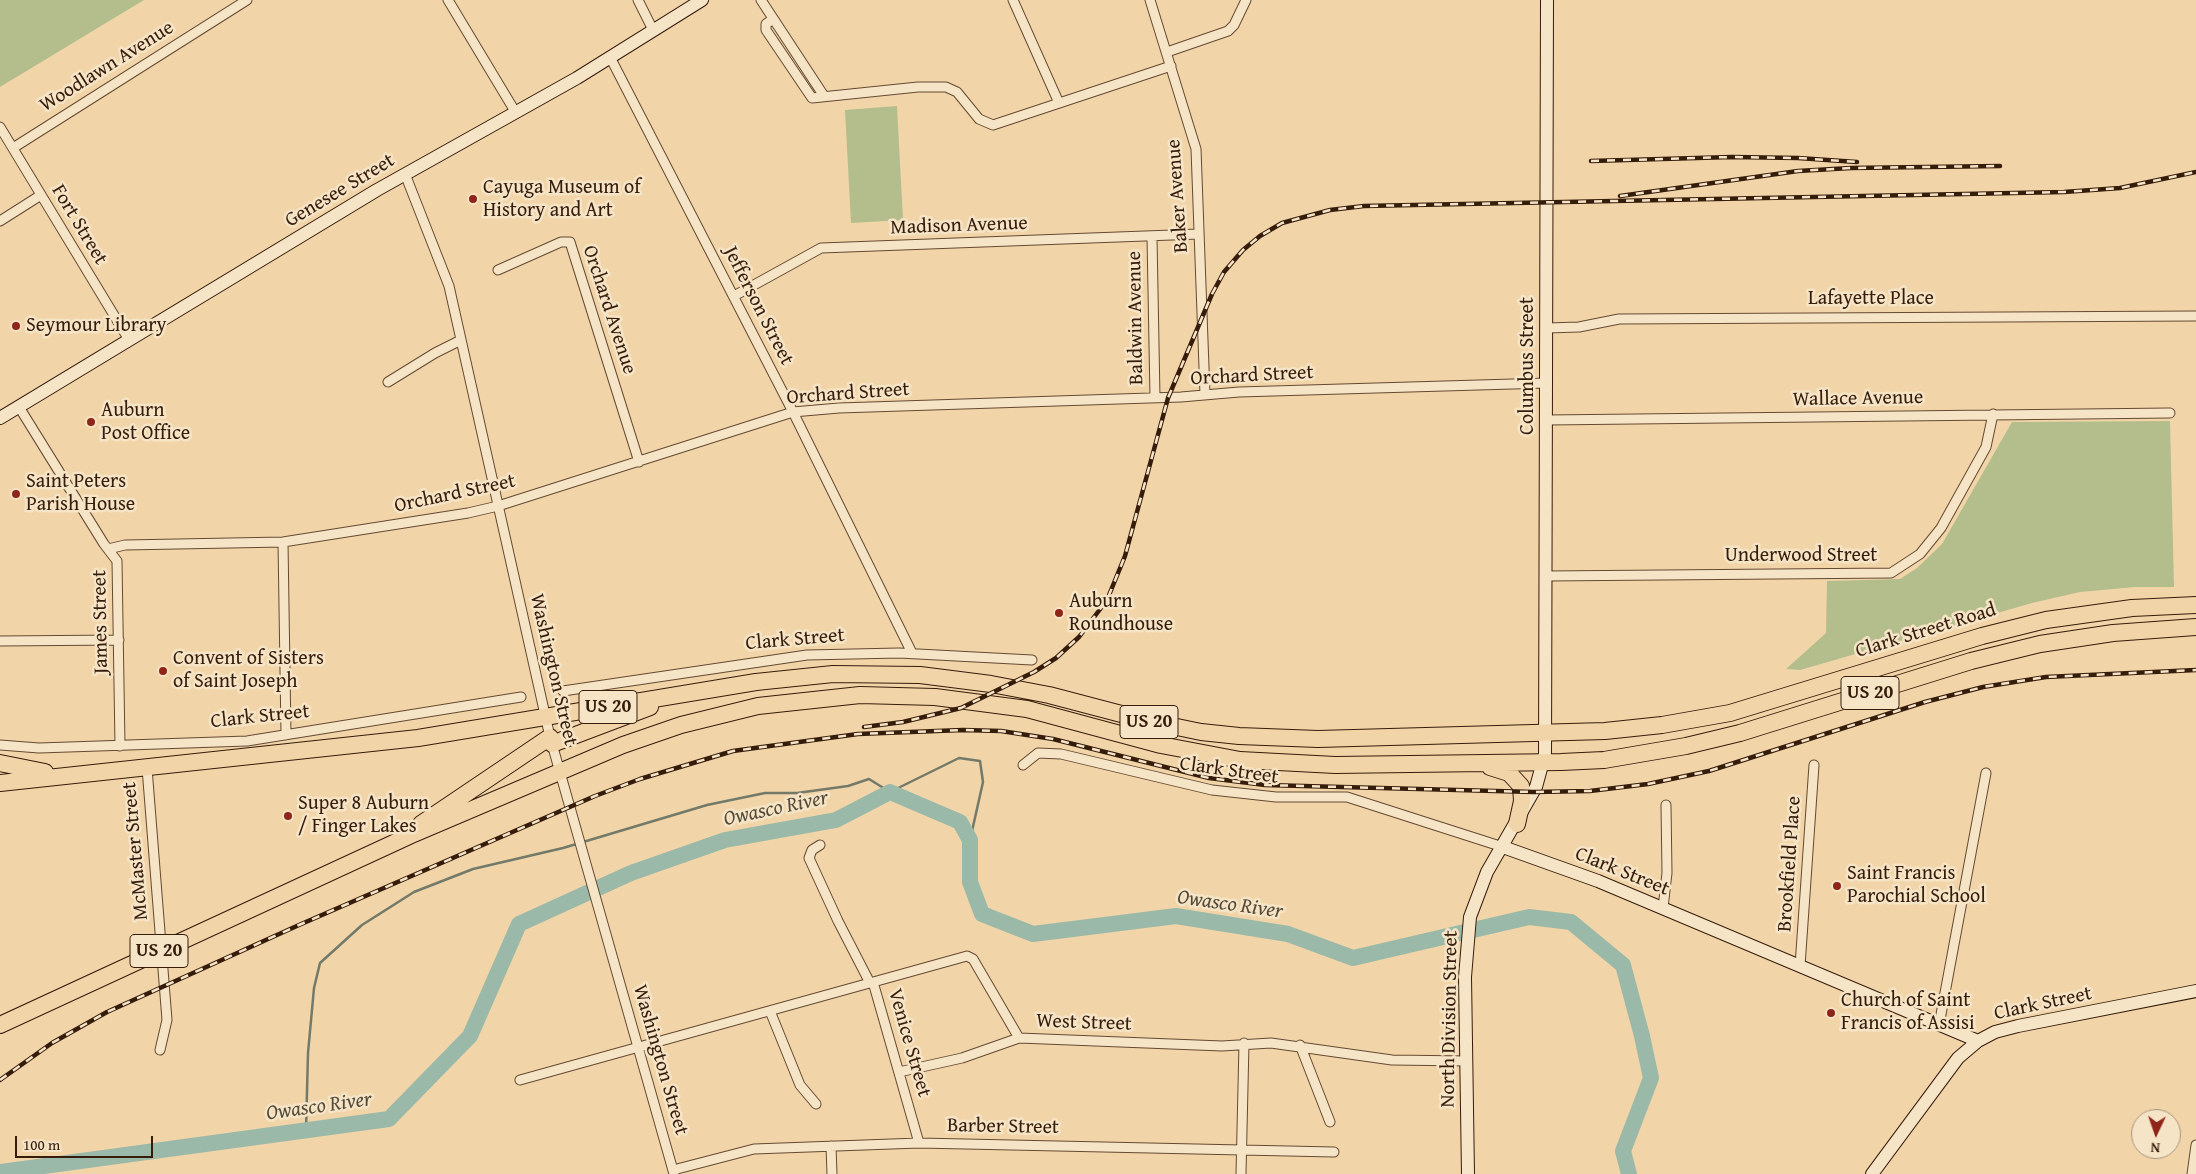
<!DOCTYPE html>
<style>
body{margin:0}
#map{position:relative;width:2196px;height:1174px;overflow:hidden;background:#f1d5a8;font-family:"Gentium Book Plus",serif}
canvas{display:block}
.north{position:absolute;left:2131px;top:1109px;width:50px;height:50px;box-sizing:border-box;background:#f6e4c6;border:1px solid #a9947b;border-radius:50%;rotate:183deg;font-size:14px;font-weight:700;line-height:20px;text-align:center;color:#361c0b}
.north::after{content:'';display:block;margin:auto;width:18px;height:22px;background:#8f2418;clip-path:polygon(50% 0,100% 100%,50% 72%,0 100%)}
.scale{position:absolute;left:15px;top:1136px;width:138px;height:22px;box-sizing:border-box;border:2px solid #361c0b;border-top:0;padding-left:6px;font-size:15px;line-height:18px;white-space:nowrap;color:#361c0b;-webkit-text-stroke:4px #f6e4c6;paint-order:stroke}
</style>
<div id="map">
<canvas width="2196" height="1174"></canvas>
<div class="north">N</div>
<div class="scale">100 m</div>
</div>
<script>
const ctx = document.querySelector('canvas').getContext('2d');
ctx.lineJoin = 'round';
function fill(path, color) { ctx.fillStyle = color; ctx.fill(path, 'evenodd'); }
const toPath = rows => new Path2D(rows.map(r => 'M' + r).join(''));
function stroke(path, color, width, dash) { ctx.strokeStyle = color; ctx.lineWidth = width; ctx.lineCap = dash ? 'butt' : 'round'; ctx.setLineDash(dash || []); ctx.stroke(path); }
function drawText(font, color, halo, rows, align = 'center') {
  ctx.font = font + ' "Gentium Book Plus",serif'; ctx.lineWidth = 5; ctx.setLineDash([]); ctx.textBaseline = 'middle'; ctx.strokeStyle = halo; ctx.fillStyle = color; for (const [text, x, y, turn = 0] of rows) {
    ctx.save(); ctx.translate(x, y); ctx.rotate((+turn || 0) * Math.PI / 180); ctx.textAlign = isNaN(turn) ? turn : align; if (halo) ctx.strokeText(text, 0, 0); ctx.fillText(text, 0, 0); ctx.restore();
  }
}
const green = toPath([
 [0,0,144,0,0,87],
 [897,106,903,220,851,223,845,110],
 [2170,421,2174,587,2135,587,2080,592,2032,603,1800,670,1786,669,1826,633,1827,581,1900,579,1917,568,1942,544,2012,422]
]);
const stream = toPath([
 [306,1130,308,1053,314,988,320,963,362,925,414,892,473,869,563,848,707,805,765,793,797,793,848,786,869,779,890,792,959,758,980,761,983,782,970,840]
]);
const river = toPath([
 [0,1172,389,1119,470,1036,519,924,631,873,725,840,836,820,890,792,960,822,970,840,970,882,982,914,1033,934,1176,916,1288,934,1353,958,1529,917,1571,922,1623,965,1642,1036,1651,1078,1623,1151,1629,1174]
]);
const street = toPath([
 [448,0,516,113],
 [638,0,653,30],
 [761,0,824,96],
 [1013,0,1059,103],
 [1150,0,1196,149,1205,395],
 [773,19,766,24,766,30,812,98,918,87,946,87,957,92,979,119,993,125,1171,66],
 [1167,52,1228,31,1234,25,1246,0],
 [610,57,793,412,912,653],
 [0,127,129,340],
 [13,148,247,0],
 [405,174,449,286,550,737,674,1174],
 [0,221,41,195],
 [1152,237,1155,398],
 [498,270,561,242,570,242,639,462],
 [734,296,821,248,1199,234],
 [1547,328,1579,327,1619,319,2196,316],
 [388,382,435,353,461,340],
 [19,407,104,544,117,561,120,746],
 [1547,420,2170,413],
 [283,542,286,735],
 [108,549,125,545,283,542,468,513,498,506,793,412,839,408,1181,397,1239,392,1547,383],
 [1547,576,1891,573,1920,554,1941,528,1986,447,1993,414],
 [0,641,119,640],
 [563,691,807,655,899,653,1032,660],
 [0,745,39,748,247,741,521,697],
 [1023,765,1038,753,1061,754,1212,790,1276,797,1347,797,1503,847],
 [147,768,167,1020,160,1050],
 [820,845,812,850,809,858,838,921,870,983],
 [1663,908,1667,873,1666,805],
 [1800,966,1814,765],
 [873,982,919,1143],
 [770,1011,800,1085,816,1104],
 [1939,1025,1986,773],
 [1300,1045,1330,1122],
 [899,1072,962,1058,1019,1038],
 [520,1080,967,956,973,959,1019,1038,1222,1046,1271,1043,1392,1060,1467,1061],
 [831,1146,832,1174],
 [673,1170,754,1149,919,1143,1334,1152],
 [1241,1174,1244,1043],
 [2192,1174,2196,1145]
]);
const secondary = toPath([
 [0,418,377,190,577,78,702,0],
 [1503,847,1598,881,1978,1041],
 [1468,1174,1465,977,1470,917,1487,872,1536,787,1545,754,1547,0],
 [1872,1174,1958,1058,1978,1041,1995,1032,2018,1026,2196,991]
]);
const highway = toPath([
 [552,744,650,707],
 [0,763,45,772],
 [1490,767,1509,773,1521,786,1522,801,1517,824],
 [0,783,418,738,756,682,833,674,920,675,991,684,1049,695,1148,721,1201,732,1239,736,1318,739,1605,731,1662,725,1730,713,1982,636,2046,620,2132,608,2196,605],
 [421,824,550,737],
 [0,1025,409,836,623,745,681,725,758,706,860,695,935,697,1027,709,1161,745,1240,760,1335,765,1561,762,1604,760,1686,746,1740,733,1971,661,2040,644,2113,633,2196,627]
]);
const rail = toPath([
 [1591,161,1732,157,1798,158,1857,162],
 [1620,196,1798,171,1851,168,2000,166],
 [864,727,903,722,961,708,1034,672,1056,658,1079,637,1107,600,1125,556,1168,398,1212,294,1224,272,1243,250,1260,236,1282,223,1330,210,1364,206,2064,192,2120,188,2196,172],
 [0,1080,52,1043,107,1012,299,925,595,796,640,779,733,751,858,734,963,730,1001,731,1053,739,1209,778,1265,785,1534,792,1590,791,1648,784,1709,771,1925,702,1983,687,2046,677,2196,670]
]);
const markers = [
 [473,199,5,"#8f2418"],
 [16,326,5,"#8f2418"],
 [91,422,5,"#8f2418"],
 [16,494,5,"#8f2418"],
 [1059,613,5,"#8f2418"],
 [163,671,5,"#8f2418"],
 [288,816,5,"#8f2418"],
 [1837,886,5,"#8f2418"],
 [1831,1013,5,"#8f2418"]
];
const shields = [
 [1870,693,58],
 [608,707,58],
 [1149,722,58],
 [159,951,58]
];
const shieldNames = [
 ["US 20",1870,693],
 ["US 20",608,707],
 ["US 20",1149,722],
 ["US 20",159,951]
];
const streetNames = [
 ["Woodlawn Avenue",107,67,-32],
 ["Genesee Street",340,191,-31],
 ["Baker Avenue",1178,196,-94],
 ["Fort Street",79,225,59],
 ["Madison Avenue",959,226,-2],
 ["Lafayette Place",1871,299],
 ["Jefferson Street",758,306,63],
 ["Orchard Avenue",609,310,72],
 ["Baldwin Avenue",1136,318,-91],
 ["Columbus Street",1528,366,-90],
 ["Orchard Street",1252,376,-3],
 ["Orchard Street",848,394,-4],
 ["Wallace Avenue",1858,399,-1],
 ["Orchard Street",455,494,-12],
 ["Underwood Street",1801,556],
 ["James Street",101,622,-91],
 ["Clark Street Road",1926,631,-17],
 ["Clark Street",795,640,-5],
 ["Washington Street",553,670,77],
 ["Clark Street",260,717,-6],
 ["Clark Street",1229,771,8],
 ["McMaster Street",136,851,-95],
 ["Brookfield Place",1790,864,-86],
 ["Clark Street",1622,872,22],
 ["Clark Street",2043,1004,-12],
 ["North Division Street",1450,1019,-89],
 ["West Street",1084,1023,2],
 ["Venice Street",909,1043,74],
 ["Washington Street",660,1060,74],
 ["Barber Street",1003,1127,1]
];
const poiNames = [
 ["Cayuga Museum of",483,188],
 ["History and Art",483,211],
 ["Seymour Library",26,326],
 ["Auburn",101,411],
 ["Post Office",101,434],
 ["Saint Peters",26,482],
 ["Parish House",26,505],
 ["Auburn",1069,602],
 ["Roundhouse",1069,625],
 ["Convent of Sisters",173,659],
 ["of Saint Joseph",173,682],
 ["Super 8 Auburn",298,804],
 ["/ Finger Lakes",298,827],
 ["Saint Francis",1847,874],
 ["Parochial School",1847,897],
 ["Church of Saint",1841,1001],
 ["Francis of Assisi",1841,1024]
];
const waterNames = [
 ["Owasco River",776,809,-12],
 ["Owasco River",1230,905,8],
 ["Owasco River",319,1107,-8]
];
fill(green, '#b3be8c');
stroke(stream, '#737a69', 2.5);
stroke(river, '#9bb9a8', 16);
stroke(street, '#654a32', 11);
stroke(secondary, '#361c0b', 14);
stroke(highway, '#361c0b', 18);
stroke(street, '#f6e4c6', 9);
stroke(secondary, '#f6e4c6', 12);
stroke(highway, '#f1d5a8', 16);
stroke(rail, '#361c0b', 4.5);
stroke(rail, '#f6e4c6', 2.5, [8]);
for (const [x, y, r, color] of markers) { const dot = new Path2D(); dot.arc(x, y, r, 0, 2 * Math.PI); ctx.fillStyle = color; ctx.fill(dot); stroke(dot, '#f6e4c6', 2); }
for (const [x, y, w] of shields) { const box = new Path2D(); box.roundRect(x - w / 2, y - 16.5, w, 33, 4); ctx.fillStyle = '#f6e4c6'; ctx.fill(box); stroke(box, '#361c0b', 1); }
drawText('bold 19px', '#361c0b', null, shieldNames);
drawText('20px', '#361c0b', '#f6e4c6', streetNames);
drawText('20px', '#361c0b', '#f6e4c6', poiNames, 'left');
drawText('italic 21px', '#544b3a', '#f6e4c6', waterNames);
</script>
